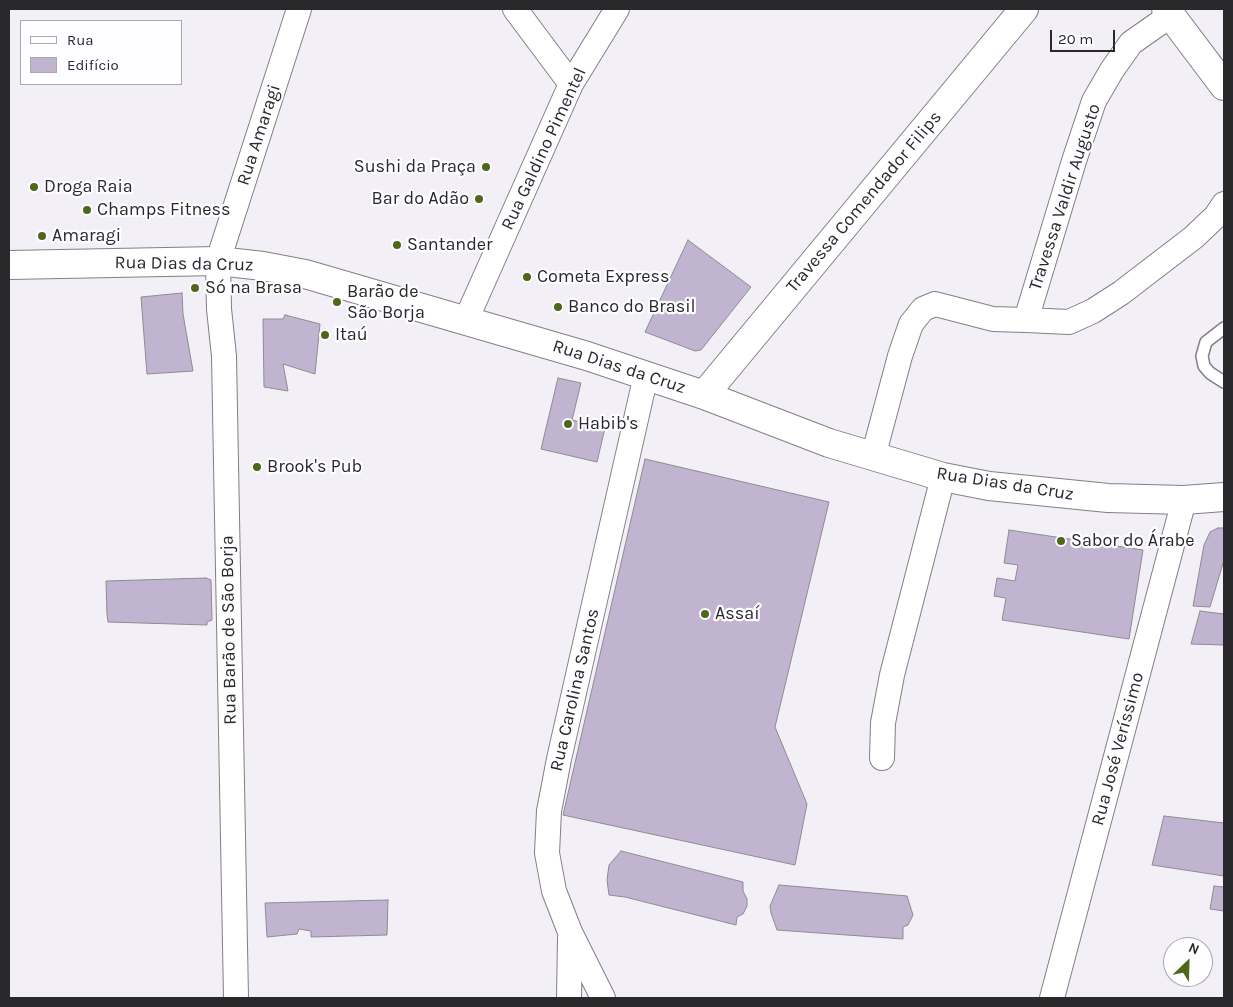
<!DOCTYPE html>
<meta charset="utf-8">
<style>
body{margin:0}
#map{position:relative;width:1233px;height:1007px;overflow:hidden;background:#f2eff6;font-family:Karla,sans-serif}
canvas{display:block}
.frame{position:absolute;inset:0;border:10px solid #29282a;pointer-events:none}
.legend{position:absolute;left:20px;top:20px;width:162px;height:65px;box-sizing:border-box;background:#fefdff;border:1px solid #a9a8aa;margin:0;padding:6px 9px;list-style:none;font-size:15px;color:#29282a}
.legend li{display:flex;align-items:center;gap:10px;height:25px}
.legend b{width:25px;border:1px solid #a9a8aa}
.north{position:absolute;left:1163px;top:937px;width:50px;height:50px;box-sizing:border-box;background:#fefdff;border:1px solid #a9a8aa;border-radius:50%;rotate:24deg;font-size:14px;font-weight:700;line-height:20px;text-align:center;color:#29282a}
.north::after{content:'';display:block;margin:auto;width:18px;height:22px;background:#4e681a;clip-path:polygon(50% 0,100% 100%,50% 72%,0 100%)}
.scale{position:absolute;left:1050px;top:30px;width:65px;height:22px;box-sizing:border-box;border:2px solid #29282a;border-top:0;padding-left:6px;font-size:15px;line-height:18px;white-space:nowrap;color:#29282a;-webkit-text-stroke:4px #fefdff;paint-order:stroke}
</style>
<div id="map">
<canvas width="1233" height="1007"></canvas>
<div class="frame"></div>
<ul class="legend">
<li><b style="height:6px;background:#fff"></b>Rua</li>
<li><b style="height:14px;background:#c1b4d0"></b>Edifício</li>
</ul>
<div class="north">N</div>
<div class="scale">20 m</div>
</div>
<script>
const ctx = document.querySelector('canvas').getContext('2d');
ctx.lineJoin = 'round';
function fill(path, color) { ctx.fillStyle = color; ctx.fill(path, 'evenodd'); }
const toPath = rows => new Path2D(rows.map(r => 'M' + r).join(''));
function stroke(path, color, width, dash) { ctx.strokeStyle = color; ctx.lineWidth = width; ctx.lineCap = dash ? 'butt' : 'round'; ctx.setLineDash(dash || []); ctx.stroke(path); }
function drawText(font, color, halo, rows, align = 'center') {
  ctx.font = font + ' Karla,sans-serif'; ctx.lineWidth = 4.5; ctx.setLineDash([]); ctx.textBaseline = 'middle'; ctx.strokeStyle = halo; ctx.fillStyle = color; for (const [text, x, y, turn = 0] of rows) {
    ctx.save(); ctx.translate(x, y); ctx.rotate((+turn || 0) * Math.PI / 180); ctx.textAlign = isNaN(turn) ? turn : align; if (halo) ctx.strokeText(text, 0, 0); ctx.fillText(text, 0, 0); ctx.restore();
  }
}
const building = toPath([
 [688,240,751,287,701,350,695,351,645,332,688,240],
 [182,293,183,314,193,371,147,374,141,297,182,293],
 [285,315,320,324,315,374,283,364,288,391,264,387,263,319,283,319,285,315],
 [558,378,581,383,572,420,605,428,597,462,541,449,558,378],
 [645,459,829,502,775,727,807,804,795,865,563,815,645,459],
 [1218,528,1224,528,1224,560,1210,607,1193,606,1204,545,1210,532,1218,528],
 [1009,530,1143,550,1129,639,1002,620,1006,598,994,596,997,578,1015,581,1018,565,1004,563,1009,530],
 [206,578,211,580,212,620,207,622,207,625,108,622,107,614,106,581,206,578],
 [1200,611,1224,614,1224,645,1191,644,1200,611],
 [1164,816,1224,823,1224,876,1152,865,1164,816],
 [621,851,743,882,743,891,747,899,747,906,743,914,737,917,736,925,625,897,609,895,607,880,609,865,621,851],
 [779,885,907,896,913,915,908,925,903,927,903,939,777,930,771,913,770,906,779,885],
 [1214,886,1224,887,1224,911,1210,909,1214,886],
 [388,900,387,935,311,937,311,931,299,929,297,934,267,937,265,903,388,900]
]);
const lane = toPath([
 [1224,328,1206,342,1202,356,1204,366,1210,373,1224,382]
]);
const street = toPath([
 [515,9,571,84],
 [466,320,571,84,617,9],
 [1026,320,1069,322,1093,311,1121,293,1194,237,1216,216,1224,204],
 [873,457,900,356,911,324,923,309,935,304,993,319,1026,320,1074,161,1094,101,1112,70,1131,43,1171,15],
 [882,758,883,723,892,675,943,477],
 [236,998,224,356,219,309,218,261,299,9],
 [569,998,570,938],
 [603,998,570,932,554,891,547,853,549,811,559,759,646,375],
 [1052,998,1184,500]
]);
const secondary = toPath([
 [1166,9,1224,86],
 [9,265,218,261,263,266,305,274,587,356,704,395,829,443,943,477,989,486,1108,498,1184,500,1224,497],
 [704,395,1024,9]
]);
const markers = [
 [486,167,5,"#4e681a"],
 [34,187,5,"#4e681a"],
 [479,199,5,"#4e681a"],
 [87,210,5,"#4e681a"],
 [42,236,5,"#4e681a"],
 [397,245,5,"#4e681a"],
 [527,277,5,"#4e681a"],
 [195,288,5,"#4e681a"],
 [337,302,5,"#4e681a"],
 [558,307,5,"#4e681a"],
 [325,335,5,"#4e681a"],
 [568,424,5,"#4e681a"],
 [257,467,5,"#4e681a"],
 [1061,541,5,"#4e681a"],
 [705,614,5,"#4e681a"]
];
const streetNames = [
 ["Rua Amaragi",259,135,-72],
 ["Rua Galdino Pimentel",544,149,-65],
 ["Travessa Valdir Augusto",1065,197,-72],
 ["Travessa Comendador Filips",864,202,-50],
 ["Rua Dias da Cruz",184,264,1],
 ["Rua Dias da Cruz",619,367,18],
 ["Rua Dias da Cruz",1005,484,9],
 ["Rua Barão de São Borja",229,630,-91],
 ["Rua Carolina Santos",575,690,-77],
 ["Rua José Veríssimo",1118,749,-75]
];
const poiNames = [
 ["Sushi da Praça",476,167,"right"],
 ["Droga Raia",44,187],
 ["Bar do Adão",469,199,"right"],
 ["Champs Fitness",97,210],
 ["Amaragi",52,236],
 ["Santander",407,245],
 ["Cometa Express",537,277],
 ["Só na Brasa",205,288],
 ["Barão de",347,292],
 ["São Borja",347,313],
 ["Banco do Brasil",568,307],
 ["Itaú",335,335],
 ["Habib's",578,424],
 ["Brook's Pub",267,467],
 ["Sabor do Árabe",1071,541],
 ["Assaí",715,614]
];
fill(building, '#c1b4d0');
stroke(building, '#8e8b91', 1);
stroke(lane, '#827f85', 14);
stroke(street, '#827f85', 26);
stroke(secondary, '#827f85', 30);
stroke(lane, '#fff', 11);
stroke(street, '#fff', 24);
stroke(secondary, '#fff', 28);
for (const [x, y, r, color] of markers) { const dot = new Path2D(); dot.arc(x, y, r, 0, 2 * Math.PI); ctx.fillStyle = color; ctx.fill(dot); stroke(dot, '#fefdff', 2); }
drawText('18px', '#29282a', '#fefdff', streetNames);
drawText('18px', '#29282a', '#fefdff', poiNames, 'left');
</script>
